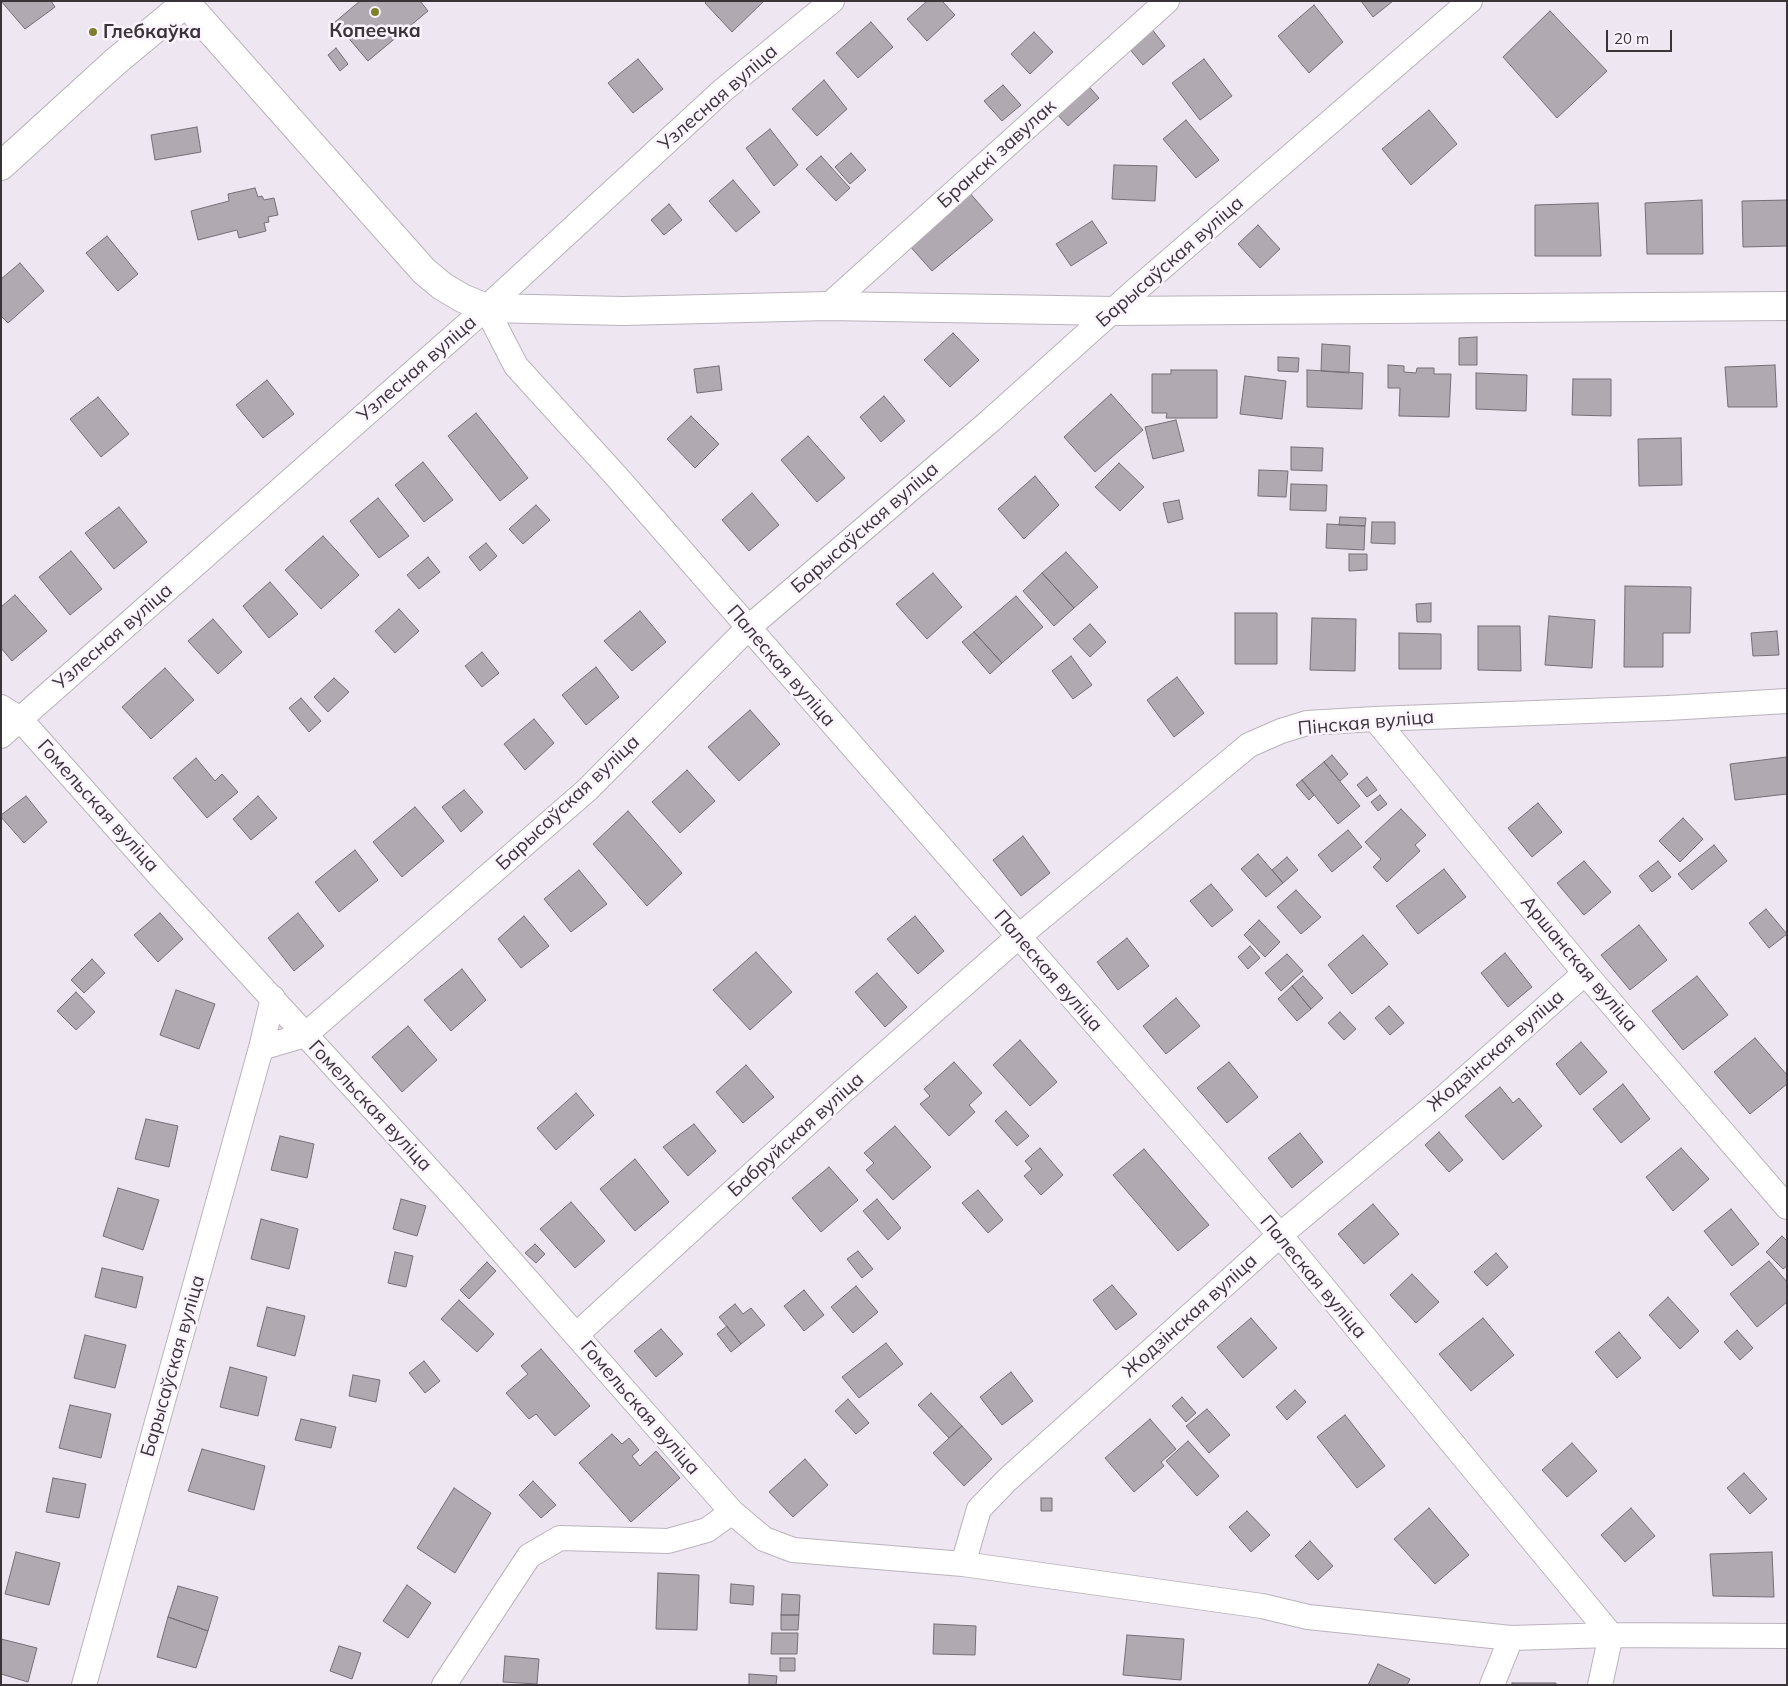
<!DOCTYPE html>
<meta charset="utf-8">
<style>
body{margin:0}
#map{position:relative;width:1788px;height:1686px;overflow:hidden;background:#eee6f0;font-family:Mulish,sans-serif}
canvas{display:block}
.frame{position:absolute;inset:0;border:2px solid #383438;pointer-events:none}
.scale{position:absolute;left:1606px;top:30px;width:66px;height:22px;box-sizing:border-box;border:2px solid #383438;border-top:0;padding-left:6px;font-size:15px;line-height:18px;white-space:nowrap;color:#383438;-webkit-text-stroke:4px #fbf3fd;paint-order:stroke}
</style>
<div id="map">
<canvas width="1788" height="1686"></canvas>
<div class="frame"></div>
<div class="scale">20 m</div>
</div>
<script>
const ctx = document.querySelector('canvas').getContext('2d');
ctx.lineJoin = 'round';
function fill(path, color) { ctx.fillStyle = color; ctx.fill(path, 'evenodd'); }
const toPath = rows => new Path2D(rows.map(r => 'M' + r).join(''));
function stroke(path, color, width, dash) { ctx.strokeStyle = color; ctx.lineWidth = width; ctx.lineCap = dash ? 'butt' : 'round'; ctx.setLineDash(dash || []); ctx.stroke(path); }
function drawText(font, color, halo, rows, align = 'center') {
  ctx.font = font + ' Mulish,sans-serif'; ctx.lineWidth = 5; ctx.setLineDash([]); ctx.textBaseline = 'middle'; ctx.strokeStyle = halo; ctx.fillStyle = color; for (const [text, x, y, turn = 0] of rows) {
    ctx.save(); ctx.translate(x, y); ctx.rotate((+turn || 0) * Math.PI / 180); ctx.textAlign = isNaN(turn) ? turn : align; if (halo) ctx.strokeText(text, 0, 0); ctx.fillText(text, 0, 0); ctx.restore();
  }
}
const building = toPath([
 [1,1,51,1,55,7,25,29,1,1],
 [360,1,420,1,428,11,368,61,335,22,360,1],
 [707,1,764,1,732,32,705,3,707,1],
 [927,1,942,1,955,15,927,41,907,19,927,1],
 [1361,1,1393,1,1373,17,1361,1],
 [1314,5,1343,42,1309,73,1278,36,1314,5],
 [1550,11,1607,71,1557,118,1503,57,1550,11],
 [871,22,893,47,858,78,836,53,871,22],
 [1151,28,1165,46,1143,65,1128,47,1151,28],
 [1034,32,1053,52,1030,74,1011,54,1034,32],
 [336,48,348,64,340,71,328,55,336,48],
 [638,59,663,89,633,113,608,83,638,59],
 [1204,59,1232,96,1200,120,1172,83,1204,59],
 [824,80,847,109,817,136,792,109,824,80],
 [1085,82,1099,98,1068,126,1053,110,1085,82],
 [1003,85,1021,105,1002,121,984,101,1003,85],
 [1429,110,1457,144,1411,185,1382,149,1429,110],
 [1186,120,1219,160,1196,178,1163,139,1186,120],
 [197,127,201,152,155,160,151,135,197,127],
 [770,129,798,165,774,186,746,148,770,129],
 [851,153,866,170,850,184,835,167,851,153],
 [821,156,850,188,836,201,806,169,821,156],
 [1114,165,1157,166,1155,201,1112,199,1114,165],
 [733,180,760,212,736,232,709,201,733,180],
 [255,188,258,197,262,196,264,200,274,198,278,215,268,217,269,222,264,223,266,231,239,238,237,230,198,240,191,211,229,201,228,194,255,188],
 [969,192,993,220,932,271,908,244,969,192],
 [1702,200,1703,254,1647,254,1645,203,1702,200],
 [1787,200,1787,246,1743,247,1742,201,1787,200],
 [1598,203,1601,256,1535,256,1535,205,1598,203],
 [669,204,682,220,664,235,651,220,669,204],
 [1092,221,1107,243,1071,266,1056,244,1092,221],
 [1258,225,1280,249,1260,268,1238,244,1258,225],
 [107,236,138,274,118,291,86,253,107,236],
 [20,263,44,291,8,323,1,316,1,279,20,263],
 [953,333,979,360,950,387,924,360,953,333],
 [1477,337,1477,365,1459,365,1459,338,1477,337],
 [1322,344,1350,346,1349,373,1321,371,1322,344],
 [1278,357,1299,358,1298,372,1278,371,1278,357],
 [1388,365,1404,366,1404,372,1416,373,1417,368,1434,368,1434,374,1451,374,1449,417,1399,416,1400,388,1388,388,1388,365],
 [1775,365,1777,407,1728,407,1725,367,1775,365],
 [719,366,722,390,697,393,694,369,719,366],
 [1171,370,1217,370,1217,418,1166,418,1167,413,1152,413,1152,374,1171,374,1171,370],
 [1307,370,1363,373,1362,409,1307,407,1307,370],
 [1476,373,1527,375,1526,411,1476,409,1476,373],
 [1245,376,1286,381,1282,419,1240,414,1245,376],
 [1573,379,1611,379,1611,416,1572,415,1573,379],
 [267,380,294,414,263,438,236,405,267,380],
 [1111,394,1143,430,1095,472,1064,437,1111,394],
 [884,396,905,421,881,442,860,417,884,396],
 [98,397,129,434,101,457,70,419,98,397],
 [476,413,528,478,500,501,448,436,476,413],
 [691,416,719,444,695,468,667,439,691,416],
 [1176,420,1184,451,1153,459,1145,427,1176,420],
 [808,436,845,478,817,502,781,460,808,436],
 [1681,438,1682,485,1639,486,1638,439,1681,438],
 [1291,447,1323,448,1322,471,1291,470,1291,447],
 [423,462,453,500,424,522,395,485,423,462],
 [1119,463,1144,487,1120,511,1095,487,1119,463],
 [1259,470,1288,471,1286,497,1258,496,1259,470],
 [1035,476,1059,505,1024,539,998,509,1035,476],
 [1291,484,1327,485,1326,511,1290,510,1291,484],
 [752,493,779,525,749,551,722,520,752,493],
 [378,498,409,536,379,558,350,521,378,498],
 [1179,500,1183,519,1168,523,1163,503,1179,500],
 [536,505,550,520,523,544,509,529,536,505],
 [119,507,147,542,114,569,85,533,119,507],
 [1340,517,1366,518,1365,526,1339,525,1340,517],
 [1372,522,1395,522,1395,544,1371,543,1372,522],
 [1327,524,1365,526,1364,550,1326,548,1327,524],
 [323,536,359,575,321,609,285,570,323,536],
 [486,543,497,556,480,571,469,557,486,543],
 [71,551,102,589,70,615,39,577,71,551],
 [1066,552,1098,587,1074,608,1042,573,1066,552],
 [1349,554,1367,554,1367,570,1349,571,1349,554],
 [428,557,440,572,419,589,407,575,428,557],
 [933,573,962,607,927,639,896,604,933,573],
 [1042,573,1074,608,1054,626,1023,591,1042,573],
 [270,582,298,614,269,638,243,606,270,582],
 [1625,586,1691,587,1690,633,1663,633,1663,667,1624,667,1625,586],
 [15,595,47,631,12,661,1,648,1,607,15,595],
 [1016,596,1043,627,1002,663,974,632,1016,596],
 [1431,603,1431,622,1417,622,1416,604,1431,603],
 [399,609,419,631,395,653,375,631,399,609],
 [640,611,666,642,632,671,604,641,640,611],
 [1235,613,1277,613,1277,664,1235,664,1235,613],
 [1549,616,1595,620,1592,668,1545,665,1549,616],
 [1312,618,1356,619,1355,671,1310,670,1312,618],
 [213,619,242,652,218,674,188,641,213,619],
 [1090,624,1106,642,1090,657,1073,639,1090,624],
 [1478,626,1520,626,1521,671,1478,670,1478,626],
 [1777,631,1779,655,1753,656,1751,633,1777,631],
 [974,632,1002,663,990,674,962,642,974,632],
 [1399,633,1441,634,1441,669,1399,669,1399,633],
 [482,652,499,673,482,687,465,666,482,652],
 [1071,656,1092,685,1073,699,1052,671,1071,656],
 [596,667,619,697,586,725,562,695,596,667],
 [165,668,194,700,151,739,122,707,165,668],
 [1177,677,1204,713,1174,737,1147,700,1177,677],
 [334,678,349,692,328,712,314,697,334,678],
 [301,698,321,721,309,732,289,708,301,698],
 [750,710,780,744,739,781,708,747,750,710],
 [534,719,554,743,525,770,504,744,534,719],
 [1332,755,1348,774,1340,781,1324,762,1332,755],
 [1787,757,1787,794,1735,800,1730,764,1787,757],
 [196,758,215,781,222,774,238,792,207,818,173,778,196,758],
 [1324,762,1360,806,1338,824,1302,780,1324,762],
 [687,770,715,801,680,833,652,802,687,770],
 [1367,777,1377,790,1367,797,1357,785,1367,777],
 [1302,780,1314,795,1309,800,1296,785,1302,780],
 [464,790,483,812,461,832,442,807,464,790],
 [1380,795,1387,804,1378,811,1371,802,1380,795],
 [26,796,47,822,24,843,1,817,1,815,26,796],
 [258,796,277,818,251,840,233,819,258,796],
 [1538,803,1562,832,1532,857,1508,828,1538,803],
 [415,807,444,841,402,877,373,842,415,807],
 [1401,809,1426,835,1415,845,1420,851,1387,882,1373,867,1381,859,1365,842,1401,809],
 [628,811,682,873,647,906,593,844,628,811],
 [1683,818,1703,839,1680,862,1659,841,1683,818],
 [1348,830,1362,847,1332,872,1318,855,1348,830],
 [1023,836,1050,873,1021,896,993,860,1023,836],
 [1714,845,1727,861,1692,890,1678,874,1714,845],
 [355,850,378,880,339,912,315,882,355,850],
 [1258,854,1283,883,1266,897,1241,869,1258,854],
 [1287,857,1298,870,1283,883,1272,870,1287,857],
 [1584,861,1611,892,1584,915,1557,883,1584,861],
 [1658,861,1671,877,1652,892,1639,876,1658,861],
 [1444,869,1466,897,1418,934,1396,906,1444,869],
 [579,870,607,904,571,932,544,899,579,870],
 [1211,884,1233,910,1212,927,1190,901,1211,884],
 [1296,890,1321,917,1301,934,1277,907,1296,890],
 [1766,909,1787,934,1769,948,1749,923,1766,909],
 [160,913,183,939,158,962,134,935,160,913],
 [298,913,324,946,294,971,268,938,298,913],
 [524,916,549,946,521,968,498,939,524,916],
 [915,916,944,951,918,974,887,939,915,916],
 [1259,920,1280,942,1265,957,1244,935,1259,920],
 [1639,925,1667,960,1630,990,1601,955,1639,925],
 [1363,935,1388,964,1352,994,1328,965,1363,935],
 [1127,938,1149,966,1118,990,1097,962,1127,938],
 [1250,946,1260,958,1248,969,1238,957,1250,946],
 [756,952,792,992,750,1030,713,990,756,952],
 [1505,953,1532,987,1508,1007,1481,973,1505,953],
 [1287,954,1303,971,1281,991,1265,973,1287,954],
 [92,959,105,973,84,993,71,980,92,959],
 [462,969,486,1000,451,1031,424,1000,462,969],
 [877,973,907,1007,885,1027,855,992,877,973],
 [1303,976,1323,998,1311,1009,1292,986,1303,976],
 [1697,976,1728,1015,1683,1050,1652,1011,1697,976],
 [1292,986,1311,1009,1297,1021,1278,999,1292,986],
 [176,990,215,1004,199,1049,160,1035,176,990],
 [76,992,95,1012,76,1030,57,1011,76,992],
 [1176,998,1200,1026,1166,1054,1143,1026,1176,998],
 [1389,1006,1404,1023,1390,1035,1375,1018,1389,1006],
 [1340,1012,1356,1029,1344,1040,1328,1023,1340,1012],
 [408,1026,437,1060,402,1092,372,1057,408,1026],
 [1755,1038,1787,1075,1787,1084,1750,1114,1714,1072,1755,1038],
 [1020,1040,1057,1082,1030,1106,993,1065,1020,1040],
 [1581,1042,1607,1072,1580,1095,1556,1064,1581,1042],
 [954,1062,982,1093,969,1105,975,1112,949,1136,920,1104,930,1096,924,1089,954,1062],
 [1229,1062,1258,1097,1227,1123,1197,1088,1229,1062],
 [746,1065,774,1097,743,1123,716,1092,746,1065],
 [1623,1084,1650,1119,1621,1143,1593,1109,1623,1084],
 [1500,1087,1513,1103,1519,1098,1542,1126,1503,1160,1465,1116,1500,1087],
 [576,1093,594,1115,556,1150,537,1128,576,1093],
 [1006,1111,1029,1136,1017,1146,995,1121,1006,1111],
 [146,1119,178,1126,169,1167,135,1159,146,1119],
 [694,1124,716,1151,688,1176,663,1147,694,1124],
 [895,1126,931,1167,893,1200,866,1170,874,1163,864,1153,895,1126],
 [1439,1132,1463,1160,1449,1172,1425,1145,1439,1132],
 [1300,1133,1323,1162,1292,1188,1268,1158,1300,1133],
 [280,1136,314,1144,307,1178,271,1170,280,1136],
 [1040,1148,1063,1175,1041,1195,1024,1176,1032,1169,1025,1161,1040,1148],
 [1681,1148,1709,1179,1673,1211,1646,1177,1681,1148],
 [1144,1149,1209,1225,1178,1251,1113,1175,1144,1149],
 [635,1159,669,1202,635,1231,600,1189,635,1159],
 [829,1167,858,1200,821,1232,792,1198,829,1167],
 [118,1188,159,1200,143,1250,103,1236,118,1188],
 [978,1190,1003,1220,988,1233,962,1203,978,1190],
 [401,1199,426,1206,417,1236,393,1229,401,1199],
 [877,1199,901,1228,888,1240,863,1211,877,1199],
 [571,1202,605,1241,575,1268,540,1229,571,1202],
 [1373,1204,1399,1234,1364,1264,1338,1234,1373,1204],
 [1731,1209,1759,1244,1732,1266,1704,1231,1731,1209],
 [261,1219,298,1229,289,1269,251,1259,261,1219],
 [1782,1236,1787,1241,1787,1266,1783,1269,1766,1252,1782,1236],
 [535,1244,545,1254,536,1263,525,1253,535,1244],
 [858,1251,873,1269,862,1278,847,1259,858,1251],
 [395,1252,413,1256,406,1287,388,1283,395,1252],
 [1496,1253,1508,1267,1487,1286,1474,1272,1496,1253],
 [1769,1261,1787,1282,1787,1302,1757,1327,1730,1294,1769,1261],
 [487,1262,496,1271,469,1299,460,1290,487,1262],
 [102,1268,143,1277,136,1308,95,1297,102,1268],
 [1412,1274,1439,1302,1416,1323,1390,1295,1412,1274],
 [1112,1285,1137,1314,1116,1330,1093,1300,1112,1285],
 [856,1286,878,1312,853,1333,831,1307,856,1286],
 [804,1290,824,1315,804,1331,784,1306,804,1290],
 [1668,1297,1699,1331,1680,1349,1649,1315,1668,1297],
 [459,1300,494,1334,477,1352,441,1319,459,1300],
 [735,1304,743,1314,751,1308,765,1325,741,1344,719,1317,735,1304],
 [267,1307,305,1316,295,1356,257,1346,267,1307],
 [1251,1318,1277,1348,1243,1378,1217,1347,1251,1318],
 [1483,1318,1514,1355,1471,1391,1439,1354,1483,1318],
 [727,1326,741,1344,731,1352,717,1334,727,1326],
 [661,1329,683,1354,656,1377,634,1351,661,1329],
 [1737,1330,1753,1348,1740,1360,1724,1342,1737,1330],
 [1619,1332,1641,1358,1617,1378,1595,1352,1619,1332],
 [85,1335,126,1345,115,1388,74,1378,85,1335],
 [886,1343,903,1364,859,1398,842,1377,886,1343],
 [541,1349,590,1406,555,1436,536,1414,529,1419,506,1393,528,1374,521,1366,541,1349],
 [424,1361,440,1381,425,1393,409,1373,424,1361],
 [230,1367,267,1377,258,1416,220,1407,230,1367],
 [1011,1372,1033,1401,1002,1425,980,1397,1011,1372],
 [353,1375,380,1380,376,1402,349,1396,353,1375],
 [1295,1390,1306,1402,1287,1420,1276,1407,1295,1390],
 [931,1393,962,1426,949,1438,918,1405,931,1393],
 [1182,1397,1196,1413,1186,1422,1172,1406,1182,1397],
 [848,1399,869,1423,856,1434,835,1411,848,1399],
 [70,1405,111,1414,101,1458,59,1448,70,1405],
 [1207,1409,1230,1435,1209,1453,1186,1426,1207,1409],
 [1345,1415,1385,1466,1357,1488,1317,1437,1345,1415],
 [301,1419,336,1427,331,1448,295,1440,301,1419],
 [1150,1419,1176,1449,1161,1462,1164,1466,1134,1492,1105,1458,1150,1419],
 [962,1426,992,1459,964,1486,933,1453,962,1426],
 [612,1434,622,1444,629,1438,639,1450,632,1456,640,1466,656,1451,680,1478,631,1522,579,1463,612,1434],
 [1188,1441,1219,1476,1197,1496,1166,1461,1188,1441],
 [1572,1443,1597,1471,1567,1497,1542,1470,1572,1443],
 [202,1449,265,1466,254,1510,188,1491,202,1449],
 [805,1459,828,1485,793,1517,769,1492,805,1459],
 [1744,1473,1767,1499,1750,1514,1727,1488,1744,1473],
 [53,1478,86,1484,79,1518,46,1512,53,1478],
 [533,1481,556,1505,541,1518,519,1495,533,1481],
 [454,1488,491,1513,455,1573,417,1548,454,1488],
 [1041,1498,1052,1498,1052,1511,1041,1511,1041,1498],
 [1429,1508,1469,1555,1435,1584,1394,1539,1429,1508],
 [1631,1508,1655,1536,1625,1562,1601,1535,1631,1508],
 [1247,1511,1270,1535,1251,1552,1229,1527,1247,1511],
 [1310,1541,1333,1566,1318,1580,1295,1556,1310,1541],
 [16,1552,60,1563,49,1605,5,1594,16,1552],
 [1772,1552,1774,1597,1713,1596,1710,1554,1772,1552],
 [658,1573,699,1575,697,1630,656,1629,658,1573],
 [731,1584,754,1586,753,1605,730,1603,731,1584],
 [407,1585,431,1603,408,1638,383,1621,407,1585],
 [178,1586,218,1597,208,1631,168,1617,178,1586],
 [782,1594,800,1595,799,1615,781,1615,782,1594],
 [781,1615,799,1615,798,1630,781,1630,781,1615],
 [168,1617,208,1631,196,1668,157,1657,168,1617],
 [934,1624,976,1626,975,1655,933,1654,934,1624],
 [772,1633,798,1633,797,1654,771,1654,772,1633],
 [1127,1635,1184,1639,1181,1680,1123,1675,1127,1635],
 [1,1639,37,1648,28,1682,1,1674,1,1639],
 [339,1646,361,1653,352,1679,330,1671,339,1646],
 [505,1656,539,1659,537,1684,503,1682,505,1656],
 [780,1658,795,1658,795,1671,780,1671,780,1658],
 [1378,1664,1410,1679,1407,1685,1368,1685,1378,1664],
 [749,1674,777,1676,776,1685,749,1685,749,1674],
 [1512,1683,1556,1683,1556,1685,1512,1685,1512,1683]
]);
const street = toPath([
 [828,306,1167,1],
 [486,308,516,366,617,477,1280,1235,1611,1635,1600,1685],
 [1,707,20,719,159,875,455,1198,732,1512,764,1539,793,1550,963,1564,1262,1606,1308,1617,1511,1638,1611,1635,1787,1636],
 [1375,719,1585,973,1787,1207],
 [1,736,486,308,722,91,832,1],
 [261,1048,273,998],
 [576,1335,842,1092,1018,937,1249,745,1281,731,1307,723,1375,719,1668,708,1787,701],
 [963,1564,979,1509,1007,1480,1280,1235,1439,1102,1585,973],
 [84,1685,261,1048,305,1035,587,790,748,628,990,421,1137,289,1470,1],
 [444,1685,529,1556,560,1538,668,1541,707,1530,732,1512],
 [1492,1685,1511,1638]
]);
const secondary = toPath([
 [186,3,424,271,442,286,462,298,486,308,623,311,828,306,1114,311,1787,306],
 [1,166,115,62,188,1]
]);
const markers = [
 [375,12,5,"#7d812b"],
 [93,32,5,"#7d812b"]
];
const poiNames = [
 ["Копеечка",375,31],
 ["Глебкаўка",103,32,"left"]
];
const streetNames = [
 ["Узлесная вуліца",718,98,-41],
 ["Бранскі завулак",997,154,-42],
 ["Барысаўская вуліца",1170,262,-41],
 ["Узлесная вуліца",417,369,-41],
 ["Барысаўская вуліца",865,528,-41],
 ["Узлесная вуліца",113,637,-41],
 ["Палеская вуліца",781,666,49],
 ["Пінская вуліца",1366,723,-5],
 ["Барысаўская вуліца",568,803,-43],
 ["Гомельская вуліца",98,806,48],
 ["Аршанская вуліца",1579,964,50],
 ["Палеская вуліца",1048,971,49],
 ["Жодзінская вуліца",1496,1051,-41],
 ["Гомельская вуліца",370,1106,47],
 ["Бабруйская вуліца",796,1135,-42],
 ["Палеская вуліца",1313,1277,50],
 ["Жодзінская вуліца",1190,1316,-42],
 ["Барысаўская вуліца",173,1366,-74],
 ["Гомельская вуліца",640,1408,49]
];
fill(building, '#b0a9b2');
stroke(building, '#756e77', 1);
stroke(street, '#bab3bc', 26);
stroke(secondary, '#bab3bc', 30);
stroke(street, '#fff', 24);
stroke(secondary, '#fff', 28);
for (const [x, y, r, color] of markers) { const dot = new Path2D(); dot.arc(x, y, r, 0, 2 * Math.PI); ctx.fillStyle = color; ctx.fill(dot); stroke(dot, '#fbf3fd', 2); }
drawText('bold 19px', '#383438', '#fbf3fd', poiNames);
drawText('19px', '#383438', '#fbf3fd', streetNames);
</script>
